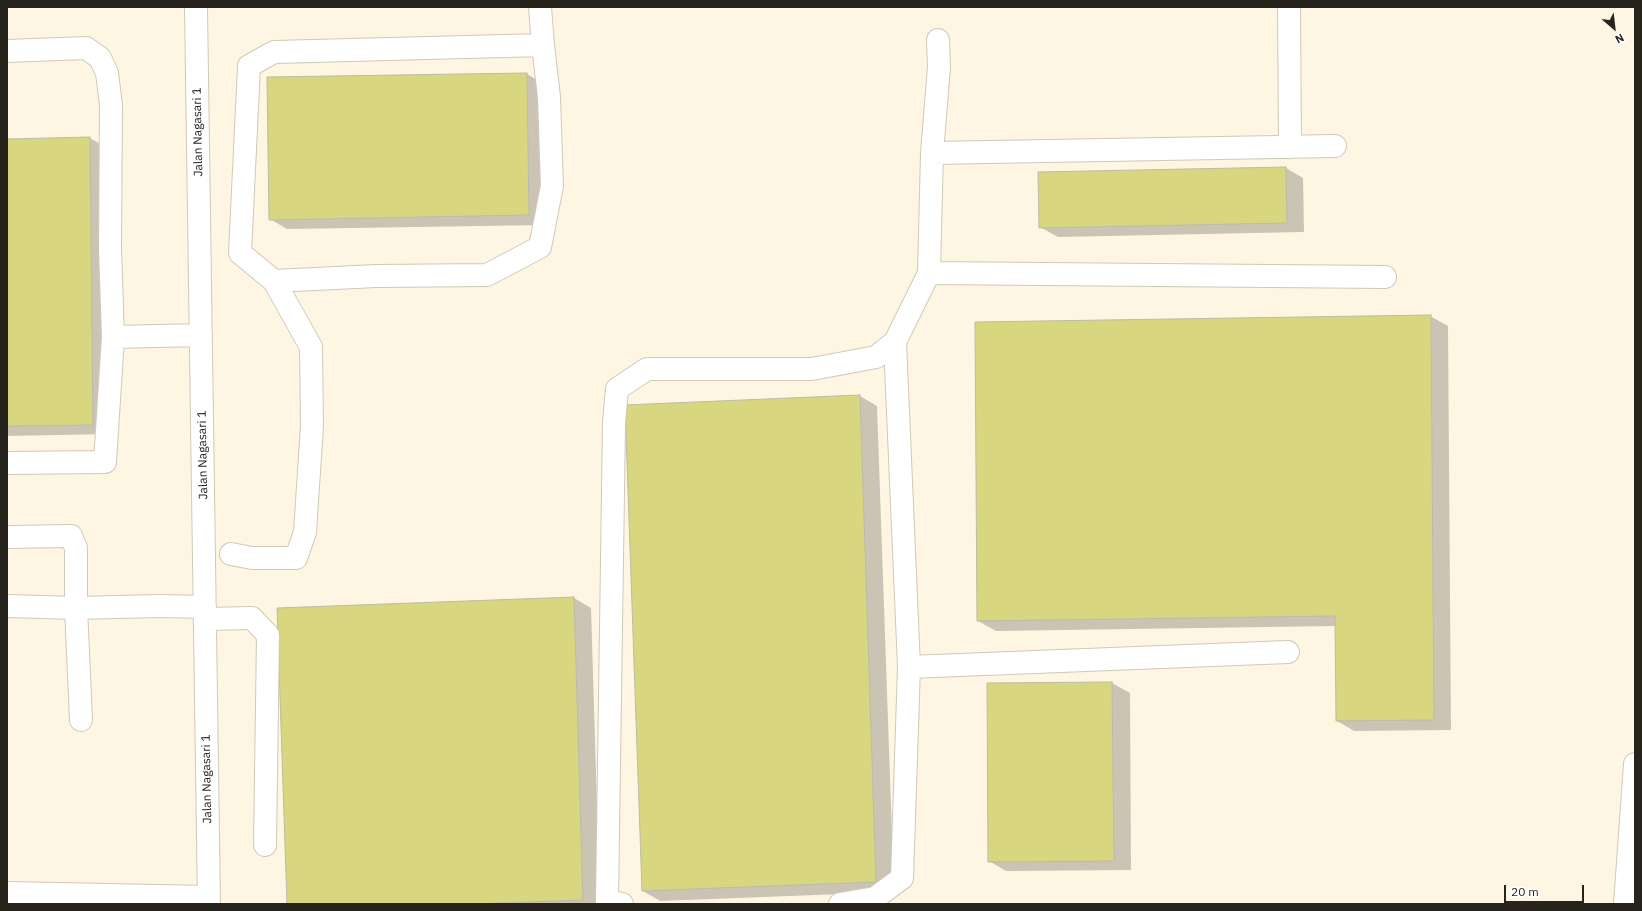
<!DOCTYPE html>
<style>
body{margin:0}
#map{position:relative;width:1642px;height:911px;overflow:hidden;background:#fef6e3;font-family:"IBM Plex Sans",sans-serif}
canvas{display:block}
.frame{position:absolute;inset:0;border:8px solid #27241d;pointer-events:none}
.north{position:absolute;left:1594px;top:8px;width:40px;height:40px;-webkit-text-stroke:3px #fff;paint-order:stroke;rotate:152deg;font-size:11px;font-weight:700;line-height:16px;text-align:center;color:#27241d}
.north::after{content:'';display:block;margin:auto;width:14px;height:18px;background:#27241d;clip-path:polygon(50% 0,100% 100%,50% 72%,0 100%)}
.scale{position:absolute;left:1504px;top:885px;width:80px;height:18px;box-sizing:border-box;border:2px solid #27241d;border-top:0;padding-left:5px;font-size:12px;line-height:14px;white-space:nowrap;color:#27241d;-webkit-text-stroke:3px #fff;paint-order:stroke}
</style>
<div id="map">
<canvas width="1642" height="911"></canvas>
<div class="frame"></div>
<div class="north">N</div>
<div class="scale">20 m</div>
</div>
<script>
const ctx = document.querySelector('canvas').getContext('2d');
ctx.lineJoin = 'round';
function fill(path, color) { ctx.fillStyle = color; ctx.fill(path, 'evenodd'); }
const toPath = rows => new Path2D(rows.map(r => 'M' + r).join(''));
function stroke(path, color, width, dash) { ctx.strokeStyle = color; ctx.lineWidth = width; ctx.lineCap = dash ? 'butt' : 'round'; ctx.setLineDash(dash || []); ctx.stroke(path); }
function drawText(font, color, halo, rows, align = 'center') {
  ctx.font = font + ' "IBM Plex Sans",sans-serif'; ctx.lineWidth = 3.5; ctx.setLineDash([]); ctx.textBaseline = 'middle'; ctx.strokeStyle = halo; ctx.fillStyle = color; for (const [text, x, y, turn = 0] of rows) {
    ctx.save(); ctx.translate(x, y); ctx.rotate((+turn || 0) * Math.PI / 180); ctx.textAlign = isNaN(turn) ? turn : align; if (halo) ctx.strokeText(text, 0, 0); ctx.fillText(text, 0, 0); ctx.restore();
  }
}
const shadow = toPath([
 [527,74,544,84,546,225,287,229,270,219],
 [90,138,107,148,110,434,7,436,7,140],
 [1286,168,1303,178,1304,232,1058,237,1040,227],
 [1430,316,1448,326,1451,730,1354,731,1337,721,1336,626,996,631,978,621],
 [860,396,877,406,894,892,660,901,643,891],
 [574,598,591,608,600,904,288,904],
 [1112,683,1130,693,1131,870,1006,871,989,861,988,684]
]);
const building = toPath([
 [527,73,529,215,269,220,267,77,527,73],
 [90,137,93,425,7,426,7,139,90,137],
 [1286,167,1287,223,1039,228,1038,172,1286,167],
 [1431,315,1434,720,1336,721,1335,616,977,621,975,322,1431,315],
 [860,395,876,882,642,891,625,405,860,395],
 [574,597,583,900,475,904,287,904,277,608,574,597],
 [1112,682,1114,861,988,862,987,683,1112,682]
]);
const minor = toPath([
 [196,7,209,904],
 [1289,7,1290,147],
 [7,51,86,48,100,58,107,73,111,105,110,248,113,337,105,462,7,463],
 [932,153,1335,146],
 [929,273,1385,277],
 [274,281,376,276,487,275,540,247,552,186,549,97,543,45],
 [113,337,201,335],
 [895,342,909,667],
 [7,537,71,536,76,548,76,608,81,720],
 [231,554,252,558,296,558,305,532,312,426,311,347,274,281,240,253,249,66,274,52,543,45,540,7],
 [7,606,76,608,160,606,205,607],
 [206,619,252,618,268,635,265,845],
 [7,893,209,897],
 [622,904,607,901,614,422,617,389,647,369,812,369,876,357,895,342,929,273,932,153,939,67,938,40],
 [840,904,875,898,902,878,909,667,1288,652],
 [1625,904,1635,764]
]);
const streetNames = [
 ["Jalan Nagasari 1",198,132,-91],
 ["Jalan Nagasari 1",203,455,-91],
 ["Jalan Nagasari 1",207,779,-91]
];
fill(shadow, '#0003');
fill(building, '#d8d67e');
stroke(building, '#bbbba8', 1);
stroke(minor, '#d0c9b7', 24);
stroke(minor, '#fff', 22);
drawText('12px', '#27241d', '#fff', streetNames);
</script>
